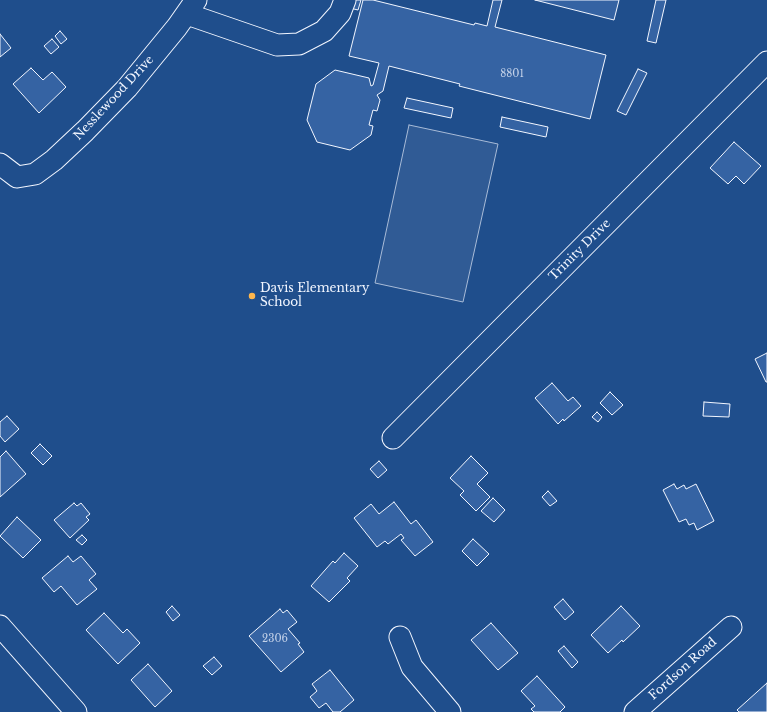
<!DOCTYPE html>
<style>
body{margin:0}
canvas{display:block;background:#1f4e8c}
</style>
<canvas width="767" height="712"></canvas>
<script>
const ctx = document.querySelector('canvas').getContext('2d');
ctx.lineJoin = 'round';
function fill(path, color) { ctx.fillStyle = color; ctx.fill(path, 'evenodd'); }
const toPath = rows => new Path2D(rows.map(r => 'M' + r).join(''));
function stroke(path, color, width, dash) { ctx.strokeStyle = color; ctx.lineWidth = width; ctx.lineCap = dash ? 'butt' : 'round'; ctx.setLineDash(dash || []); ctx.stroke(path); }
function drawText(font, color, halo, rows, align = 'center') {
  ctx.font = font + ' "Libre Baskerville",serif'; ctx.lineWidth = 3; ctx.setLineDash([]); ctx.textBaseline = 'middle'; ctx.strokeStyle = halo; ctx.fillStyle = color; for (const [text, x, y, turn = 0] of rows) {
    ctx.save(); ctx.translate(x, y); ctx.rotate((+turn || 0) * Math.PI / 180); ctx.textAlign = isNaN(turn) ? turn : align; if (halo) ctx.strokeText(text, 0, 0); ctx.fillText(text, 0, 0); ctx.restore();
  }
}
const built = toPath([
 [409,125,498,144,463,302,375,283,409,125]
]);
const building = toPath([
 [352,0,361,0,358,10,350,8,352,0],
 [363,0,373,0,474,25,475,23,487,26,493,0,502,0,495,27,606,55,590,119,459,86,460,84,389,66,383,91,377,95,380,100,377,111,373,110,369,125,373,126,371,135,350,150,317,142,307,120,316,84,335,70,369,78,371,86,373,85,379,63,349,56,363,0],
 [535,0,619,0,614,20,535,0],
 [656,0,666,0,656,43,647,41,656,0],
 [60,31,67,39,61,44,55,36,60,31],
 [0,34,11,48,0,57,0,34],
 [52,39,59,47,51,54,44,46,52,39],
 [31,68,43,80,52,72,66,87,39,113,13,84,31,68],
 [638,69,647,73,626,115,617,111,638,69],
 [407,98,453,108,451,118,404,108,407,98],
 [502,117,548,127,546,137,500,127,502,117],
 [734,142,761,166,744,184,736,176,728,184,710,168,734,142],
 [767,353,767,382,766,382,755,359,767,353],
 [552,383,568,401,573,397,581,406,564,421,563,419,558,424,535,398,552,383],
 [610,392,623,405,612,415,600,403,610,392],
 [704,402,730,404,729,417,703,416,704,402],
 [597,412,602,417,598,422,592,417,597,412],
 [7,416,19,429,5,442,0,436,0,422,7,416],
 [40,444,52,456,43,465,31,453,40,444],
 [6,451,26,474,0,497,0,457,6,451],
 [471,456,488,473,477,484,490,497,476,511,460,495,464,491,450,478,471,456],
 [379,461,387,470,378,478,370,469,379,461],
 [674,484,677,489,684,485,686,489,696,484,714,521,697,530,694,523,689,525,686,519,679,522,663,490,674,484],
 [548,491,557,501,550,506,542,497,548,491],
 [493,498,505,510,494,522,481,511,493,498],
 [394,502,411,524,416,520,433,542,415,556,401,540,404,538,401,534,388,544,385,541,377,547,354,518,371,504,379,514,394,502],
 [74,503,77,506,81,503,90,514,86,517,89,520,70,538,54,520,74,503],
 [17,517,41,540,23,558,0,536,17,517],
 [82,535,87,540,82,545,76,540,82,535],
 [473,539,489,554,477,566,462,551,473,539],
 [344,553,358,566,347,578,350,581,329,602,311,586,333,561,335,563,344,553],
 [68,556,73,562,81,556,96,574,89,580,97,589,77,605,61,586,54,592,42,578,68,556],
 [563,599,574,612,565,620,554,607,563,599],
 [172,606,180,615,173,621,166,612,172,606],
 [621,606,640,626,623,642,622,640,608,653,591,635,621,606],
 [280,609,283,613,287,610,297,622,288,629,300,643,298,644,304,652,281,672,249,636,280,609],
 [104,613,123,633,127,629,140,643,118,664,86,630,104,613],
 [491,623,518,653,498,670,471,640,491,623],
 [564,646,578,662,572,668,558,651,564,646],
 [214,657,222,666,212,675,203,666,214,657],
 [148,664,172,691,155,707,131,680,148,664],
 [330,670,354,700,340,712,333,712,326,703,319,708,310,697,317,691,312,684,330,670],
 [537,676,565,707,560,712,534,712,531,709,535,706,521,691,537,676],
 [767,683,767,712,739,712,737,710,767,683]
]);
const minor = toPath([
 [187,14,277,45,299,44,324,31,340,13,345,0],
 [0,164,17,177,35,174,54,160,85,131,127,88,177,27,196,0],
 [393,438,767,62],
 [0,626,76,712],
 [400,637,412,667,450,712],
 [635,712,731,627]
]);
const markers = [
 [252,296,4,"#ffb74d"]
];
const numberNames = [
 ["8801",512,74],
 ["2306",275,639]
];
const streetNames = [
 ["Nesslewood Drive",114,98,-47],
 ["Trinity Drive",580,250,-45],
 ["Fordson Road",683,669,-42]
];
const poiNames = [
 ["Davis Elementary",260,289],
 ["School",260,303]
];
fill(built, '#305b95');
stroke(built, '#a8bbd7', 1);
fill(building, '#3563a3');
stroke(building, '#f2f6ff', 1);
stroke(minor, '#f2f6ff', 23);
stroke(minor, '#1f4e8c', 21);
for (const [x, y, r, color] of markers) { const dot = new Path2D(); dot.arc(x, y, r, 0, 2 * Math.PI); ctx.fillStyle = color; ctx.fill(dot); stroke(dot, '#1f4e8c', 1.5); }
drawText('10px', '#c3d1e8', null, numberNames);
drawText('12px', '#f2f6ff', '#1f4e8c', streetNames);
drawText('12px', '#f2f6ff', '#1f4e8c', poiNames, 'left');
</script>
